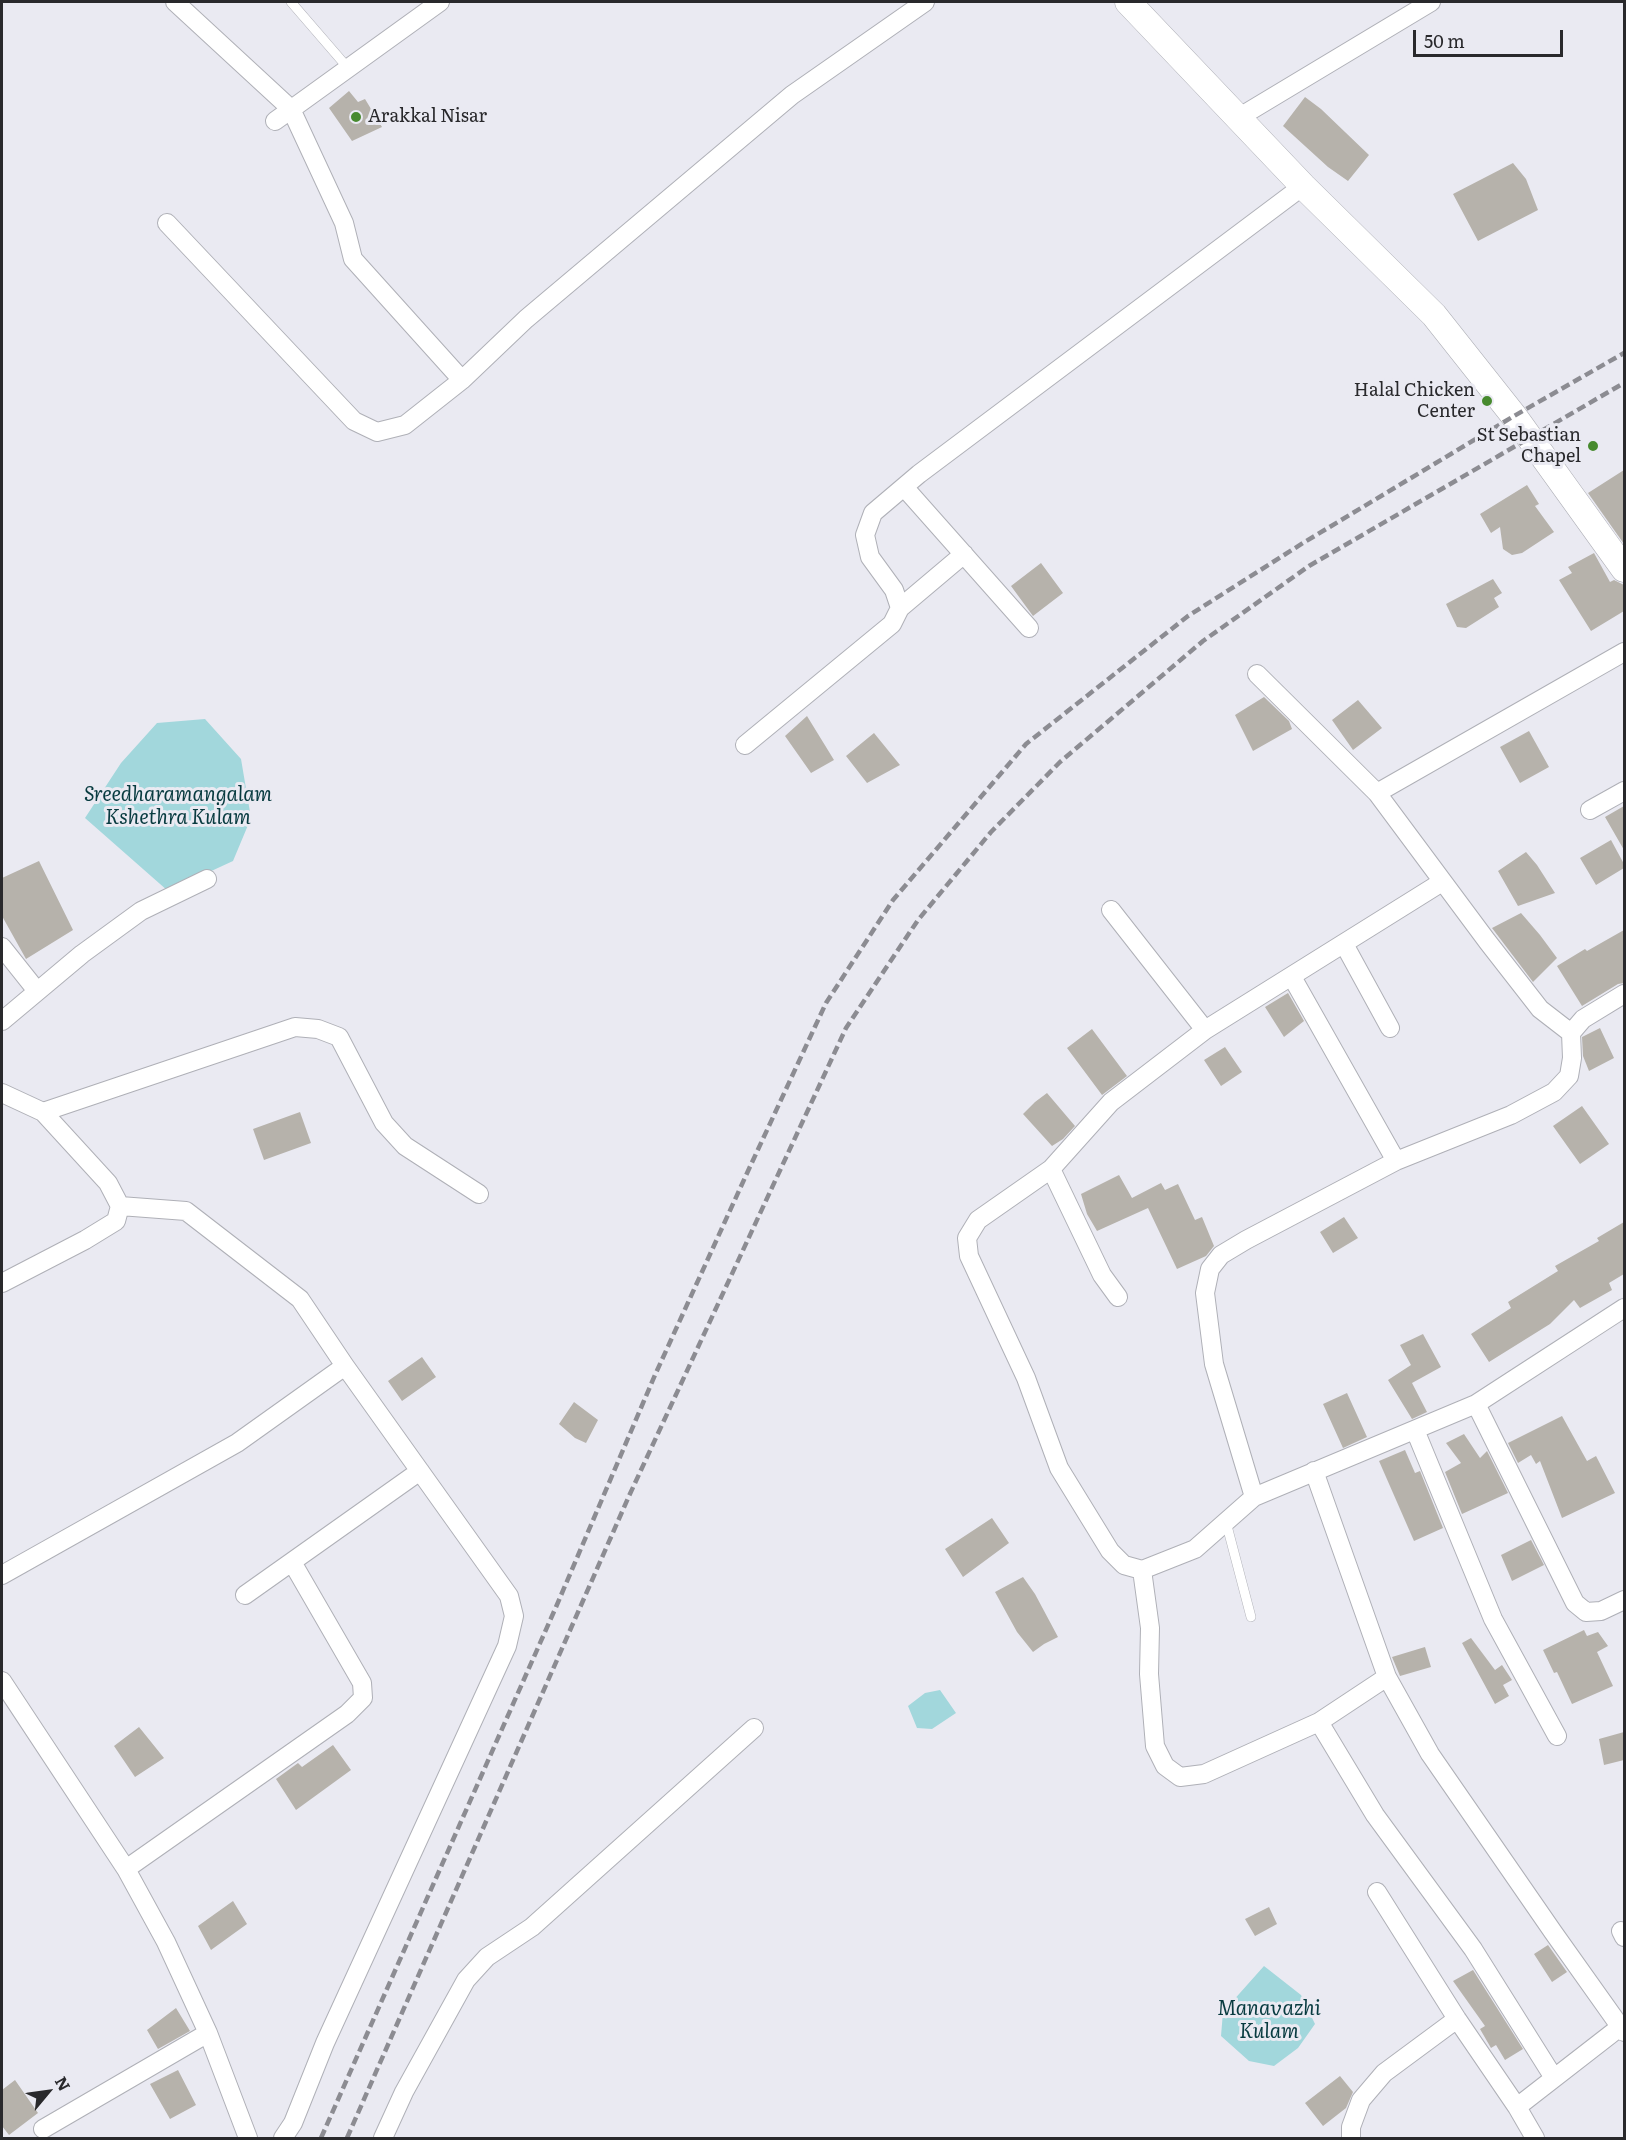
<!DOCTYPE html>
<style>
body{margin:0}
#map{position:relative;width:1626px;height:2140px;overflow:hidden;background:#eaeaf2;font-family:Literata,serif}
canvas{display:block}
.frame{position:absolute;inset:0;border:3px solid #29292c;pointer-events:none}
.north{position:absolute;left:18px;top:2062px;width:60px;height:60px;-webkit-text-stroke:4px #eaeaf2;paint-order:stroke;rotate:61deg;font-size:16px;font-weight:700;line-height:24px;text-align:center;color:#29292c}
.north::after{content:'';display:block;margin:auto;width:21px;height:27px;background:#29292c;clip-path:polygon(50% 0,100% 100%,50% 72%,0 100%)}
.scale{position:absolute;left:1413px;top:30px;width:150px;height:27px;box-sizing:border-box;border:3px solid #29292c;border-top:0;padding-left:8px;font-size:18px;line-height:21px;white-space:nowrap;color:#29292c;-webkit-text-stroke:4px #eaeaf2;paint-order:stroke}
</style>
<div id="map">
<canvas width="1626" height="2140"></canvas>
<div class="frame"></div>
<div class="north">N</div>
<div class="scale">50 m</div>
</div>
<script>
const ctx = document.querySelector('canvas').getContext('2d');
ctx.lineJoin = 'round';
function fill(path, color) { ctx.fillStyle = color; ctx.fill(path, 'evenodd'); }
const toPath = rows => new Path2D(rows.map(r => 'M' + r).join(''));
function stroke(path, color, width, dash) { ctx.strokeStyle = color; ctx.lineWidth = width; ctx.lineCap = dash ? 'butt' : 'round'; ctx.setLineDash(dash || []); ctx.stroke(path); }
function drawText(font, color, halo, rows, align = 'center') {
  ctx.font = font + ' Literata,serif'; ctx.lineWidth = 6; ctx.setLineDash([]); ctx.textBaseline = 'middle'; ctx.strokeStyle = halo; ctx.fillStyle = color; for (const [text, x, y, turn = 0] of rows) {
    ctx.save(); ctx.translate(x, y); ctx.rotate((+turn || 0) * Math.PI / 180); ctx.textAlign = isNaN(turn) ? turn : align; if (halo) ctx.strokeText(text, 0, 0); ctx.fillText(text, 0, 0); ctx.restore();
  }
}
const water = toPath([
 [205,719,241,759,251,818,233,861,168,891,85,818,121,763,157,723],
 [940,1690,956,1713,932,1729,917,1728,908,1706,925,1693],
 [1264,1966,1301,1995,1315,2024,1298,2048,1274,2066,1249,2061,1221,2036,1223,2012]
]);
const building = toPath([
 [349,91,358,102,365,99,382,127,352,141,329,108],
 [1305,97,1321,109,1369,155,1348,181,1328,167,1283,126],
 [1513,163,1526,179,1538,210,1478,241,1453,194],
 [1624,470,1624,544,1588,493],
 [1527,485,1539,504,1535,506,1554,532,1522,553,1512,555,1503,549,1500,527,1491,533,1480,514],
 [1594,553,1610,582,1614,580,1624,585,1624,611,1591,631,1559,580,1572,573,1568,567],
 [1041,563,1063,593,1033,616,1011,586],
 [1493,579,1502,593,1494,598,1499,607,1466,628,1457,627,1446,604],
 [1264,697,1289,721,1292,729,1253,751,1235,715],
 [1358,700,1382,728,1353,750,1332,720],
 [807,716,834,760,811,773,785,736],
 [1529,731,1549,767,1520,783,1500,747],
 [874,733,900,765,867,783,846,756],
 [1624,806,1624,850,1605,817],
 [1611,840,1624,864,1624,868,1596,885,1580,858],
 [1526,852,1537,865,1555,893,1518,906,1498,871],
 [39,861,73,930,26,959,2,916,2,878],
 [1521,913,1540,935,1557,958,1533,982,1492,928],
 [1624,930,1624,983,1618,984,1582,1006,1557,966,1585,949,1587,951],
 [1288,993,1304,1021,1284,1037,1265,1007],
 [1600,1028,1614,1058,1589,1071,1583,1056,1582,1037],
 [1092,1029,1127,1076,1102,1095,1067,1048],
 [1225,1047,1242,1072,1221,1086,1204,1060],
 [1047,1093,1075,1126,1063,1139,1052,1146,1023,1114,1035,1102],
 [1582,1106,1609,1144,1580,1164,1553,1126],
 [300,1112,311,1143,264,1160,253,1129],
 [1119,1175,1132,1198,1161,1183,1165,1190,1178,1184,1195,1220,1202,1217,1214,1246,1206,1256,1177,1269,1148,1208,1097,1231,1087,1214,1081,1194],
 [1344,1217,1358,1238,1333,1253,1320,1232],
 [1624,1222,1624,1274,1609,1283,1612,1290,1580,1308,1574,1300,1550,1324,1489,1362,1471,1334,1511,1308,1508,1302,1558,1271,1555,1266,1599,1241,1597,1238],
 [1423,1334,1441,1367,1412,1383,1427,1412,1412,1419,1388,1380,1411,1365,1400,1345],
 [422,1357,436,1377,402,1401,388,1381],
 [1347,1393,1367,1437,1343,1448,1323,1404],
 [574,1402,598,1420,586,1443,575,1438,559,1424],
 [1562,1416,1587,1461,1596,1456,1615,1493,1562,1518,1540,1461,1536,1464,1531,1455,1518,1463,1508,1443],
 [1464,1434,1480,1458,1487,1451,1508,1493,1462,1514,1445,1472,1461,1463,1446,1443],
 [1405,1450,1415,1473,1420,1471,1443,1528,1414,1541,1379,1461],
 [992,1518,1009,1543,963,1577,945,1549],
 [1531,1540,1544,1565,1512,1581,1501,1555],
 [1023,1577,1035,1594,1058,1637,1044,1644,1033,1652,1017,1632,995,1592],
 [1584,1630,1587,1636,1598,1632,1608,1646,1597,1652,1613,1686,1572,1704,1557,1672,1554,1673,1543,1650],
 [1471,1638,1495,1670,1502,1665,1512,1680,1503,1685,1509,1696,1495,1704,1462,1643],
 [1425,1647,1431,1667,1400,1676,1392,1657],
 [139,1727,164,1758,135,1777,114,1746],
 [1624,1732,1624,1760,1604,1765,1599,1739],
 [333,1745,351,1770,296,1810,276,1779,298,1763,302,1767],
 [233,1901,247,1924,211,1950,198,1926],
 [1269,1907,1277,1924,1255,1936,1245,1919],
 [1548,1945,1567,1972,1552,1982,1534,1954],
 [1473,1970,1523,2049,1505,2060,1496,2045,1491,2048,1480,2029,1485,2026,1453,1981],
 [176,2008,190,2031,158,2049,147,2030],
 [178,2070,196,2105,170,2119,150,2084],
 [1340,2076,1353,2092,1346,2108,1323,2126,1305,2103],
 [15,2080,38,2113,9,2135,2,2126,2,2090]
]);
const lane = toPath([
 [291,2,348,68],
 [1226,1522,1251,1617]
]);
const street = toPath([
 [175,2,291,109,344,223,353,259,462,380],
 [1238,118,1431,2],
 [275,121,440,2],
 [167,223,354,421,377,432,405,425,462,380,526,319,792,95,925,2],
 [904,487,1029,628],
 [900,608,964,554],
 [1257,674,1377,793,1487,941,1540,1009,1571,1033],
 [745,745,892,624,900,608,894,590,870,557,865,535,873,513,919,474,1303,186],
 [1377,793,1624,652],
 [1590,810,1624,791],
 [1111,910,1205,1030],
 [1344,944,1390,1028],
 [2,947,37,991],
 [1292,977,1396,1161],
 [1624,994,1583,1019,1571,1033,1572,1058,1569,1076,1554,1092,1511,1115,1396,1161,1246,1240,1221,1255,1210,1269,1205,1293,1214,1364,1254,1497,1476,1404,1624,1308],
 [2,1021,82,954,141,911,207,879],
 [2,1093,43,1112,295,1027,318,1029,339,1037,384,1123,405,1146,479,1194],
 [1051,1169,1111,1102,1205,1030,1442,882],
 [120,1206,186,1211,300,1299,345,1366,509,1596,514,1616,507,1646,325,2043,293,2123,283,2138],
 [2,1283,85,1240,116,1221,120,1206,108,1183,43,1112],
 [1118,1297,1102,1275,1051,1169,978,1220,967,1238,969,1256,1026,1378,1059,1468,1110,1551,1124,1565,1142,1570,1195,1549,1254,1497],
 [1476,1404,1575,1603,1586,1612,1601,1611,1624,1600],
 [1415,1430,1493,1619,1557,1736],
 [1142,1570,1150,1628,1149,1674,1155,1746,1165,1766,1180,1777,1204,1774,1319,1722,1387,1677,1314,1471],
 [2,1575,237,1443,345,1366],
 [245,1595,420,1471],
 [1387,1677,1430,1754,1553,1932,1624,2032],
 [2,1681,126,1869,166,1942,208,2033,248,2138],
 [1319,1722,1375,1815,1473,1949,1554,2078],
 [126,1869,347,1714,363,1698,362,1683,292,1562],
 [1377,1892,1457,2019,1517,2107,1535,2138],
 [1621,1931,1624,1937],
 [1517,2107,1624,2024],
 [43,2129,208,2033],
 [383,2138,404,2092,466,1980,487,1957,532,1927,754,1728],
 [1351,2138,1351,2127,1361,2100,1384,2073,1457,2019]
]);
const secondary = toPath([
 [1128,2,1303,186,1434,315,1514,416,1624,569]
]);
const rail = toPath([
 [321,2138,556,1607,655,1375,748,1171,826,1003,893,900,1026,744,1188,616,1303,543,1514,416,1624,353],
 [347,2138,629,1496,846,1028,918,920,991,832,1060,762,1203,641,1309,566,1624,383]
]);
const markers = [
 [356,117,6,"#478a2e"],
 [1487,401,6,"#478a2e"],
 [1593,446,6,"#478a2e"]
];
const poiNames = [
 ["Arakkal Nisar",368,117,"left"],
 ["Halal Chicken",1475,391],
 ["Center",1475,412],
 ["St Sebastian",1581,436],
 ["Chapel",1581,457]
];
const waterNames = [
 ["Sreedharamangalam",178,795],
 ["Kshethra Kulam",178,818],
 ["Manavazhi",1269,2009],
 ["Kulam",1269,2032]
];
fill(water, '#a2d7dc');
fill(building, '#b6b2ab');
stroke(lane, '#afb0b7', 10);
stroke(street, '#afb0b7', 20);
stroke(secondary, '#afb0b7', 27);
stroke(lane, '#fff', 9);
stroke(street, '#fff', 18);
stroke(secondary, '#fff', 26);
stroke(rail, '#8c8c92', 4.5, [9, 4.5]);
for (const [x, y, r, color] of markers) { const dot = new Path2D(); dot.arc(x, y, r, 0, 2 * Math.PI); ctx.fillStyle = color; ctx.fill(dot); stroke(dot, '#eaeaf2', 2); }
drawText('18px', '#29292c', '#eaeaf2', poiNames, 'right');
drawText('italic 20px', '#083b40', '#eaeaf2', waterNames);
</script>
